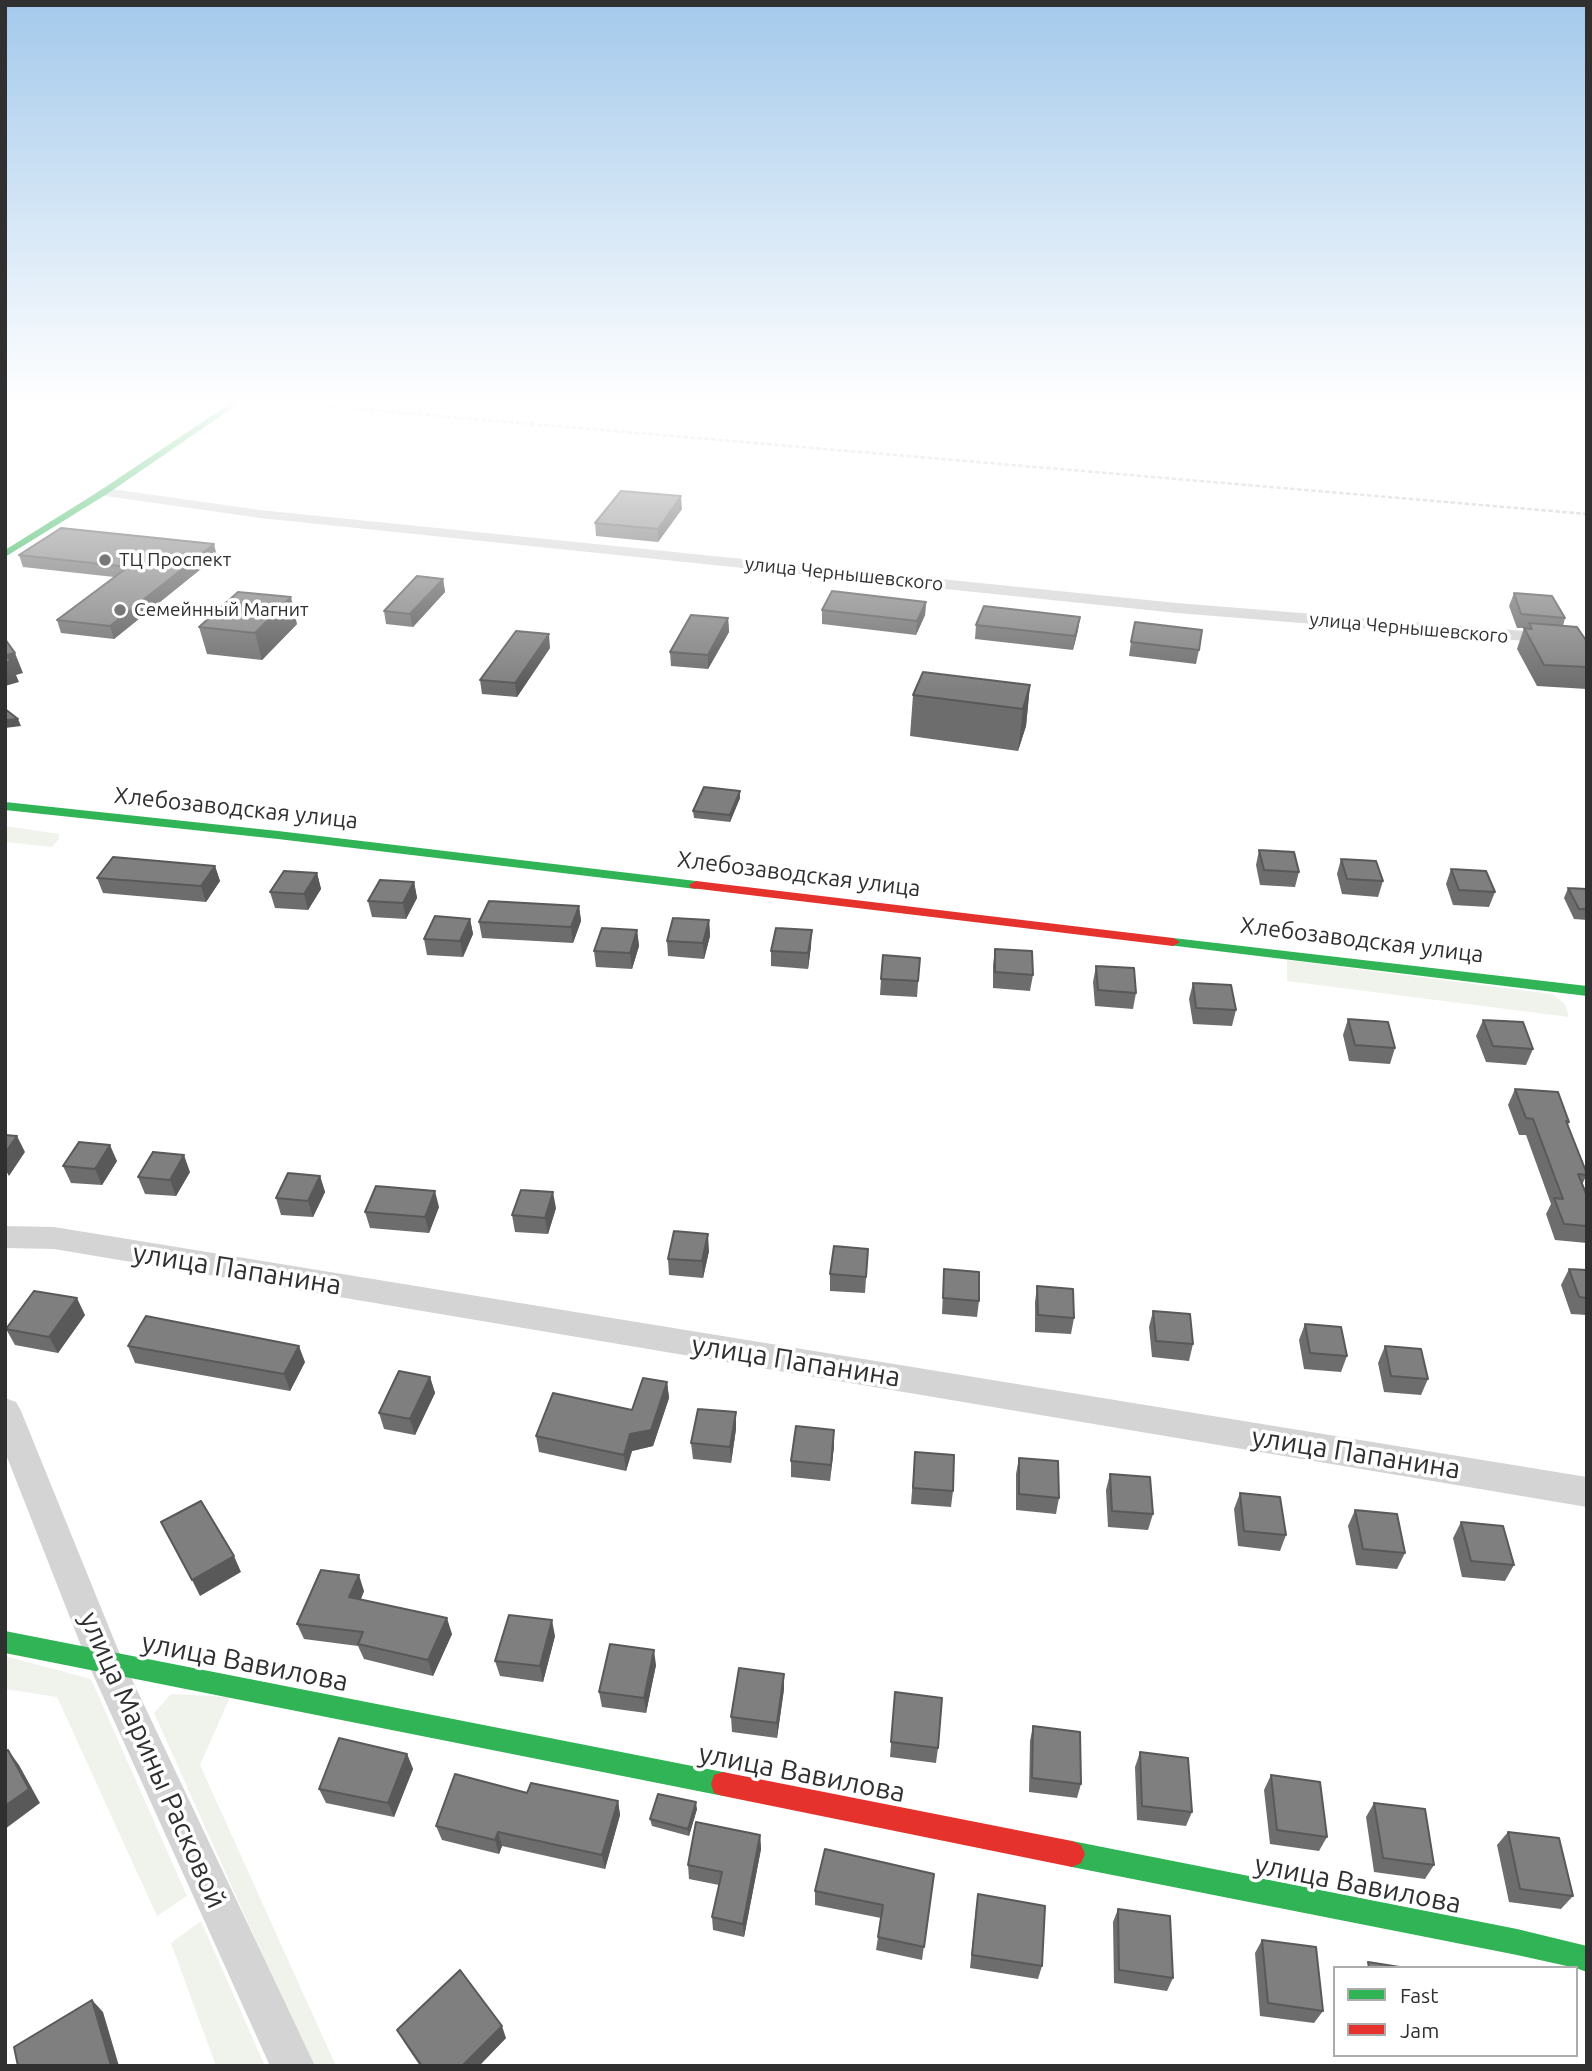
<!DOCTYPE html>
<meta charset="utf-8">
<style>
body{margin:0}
#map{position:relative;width:1592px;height:2071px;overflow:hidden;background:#fff;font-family:Ubuntu,sans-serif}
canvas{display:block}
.frame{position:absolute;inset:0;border:7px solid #303030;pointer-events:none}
.legend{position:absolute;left:1333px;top:1966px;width:245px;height:91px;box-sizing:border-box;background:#fff;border:2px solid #acacac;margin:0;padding:9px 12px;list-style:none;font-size:21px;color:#303030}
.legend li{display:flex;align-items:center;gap:14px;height:35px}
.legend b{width:35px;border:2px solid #acacac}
</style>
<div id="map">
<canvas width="1592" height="2071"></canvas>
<div class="frame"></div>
<ul class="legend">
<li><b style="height:9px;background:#30b455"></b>Fast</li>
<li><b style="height:9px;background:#e5322d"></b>Jam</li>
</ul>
</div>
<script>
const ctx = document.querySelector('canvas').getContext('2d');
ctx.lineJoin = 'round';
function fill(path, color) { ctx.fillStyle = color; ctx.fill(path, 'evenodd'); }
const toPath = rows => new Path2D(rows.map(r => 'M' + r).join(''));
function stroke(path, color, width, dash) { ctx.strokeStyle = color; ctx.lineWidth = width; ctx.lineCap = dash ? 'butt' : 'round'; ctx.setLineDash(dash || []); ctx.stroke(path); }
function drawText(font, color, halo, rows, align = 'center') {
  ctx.font = font + ' Ubuntu,sans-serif'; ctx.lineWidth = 7; ctx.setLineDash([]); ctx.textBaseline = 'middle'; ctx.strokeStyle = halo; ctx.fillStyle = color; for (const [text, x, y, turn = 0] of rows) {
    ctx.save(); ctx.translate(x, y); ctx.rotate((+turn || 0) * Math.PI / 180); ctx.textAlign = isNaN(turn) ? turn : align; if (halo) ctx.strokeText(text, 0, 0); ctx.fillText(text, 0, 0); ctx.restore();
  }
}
const green = toPath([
 [5,826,59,834,59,839,52,847,5,842],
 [1287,960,1552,994,1565,1004,1569,1017,1287,981],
 [5,1656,91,1679,187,1896,157,1916,57,1697,5,1689],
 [171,1694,230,1697,200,1765,336,2066,312,2066,154,1713],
 [201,1921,265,2066,216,2066,171,1943]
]);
const street = toPath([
 [104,488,260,510,1177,603,1587,636,1587,646,1177,613,260,518,99,495,97,492,104,488],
 [5,1226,54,1227,1587,1477,1587,1507,54,1249,5,1248,5,1226],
 [5,1398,16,1402,21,1411,119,1652,315,2066,270,2066,87,1661,5,1452,5,1398]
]);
const fast = toPath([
 [235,400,244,400,107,494,5,557,5,550,101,490,235,400],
 [5,802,278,831,696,881,703,885,696,889,278,839,5,810,5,802],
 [1173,938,1587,986,1587,996,1168,945,1166,942,1173,938],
 [5,1631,723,1772,732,1775,735,1784,732,1793,723,1796,5,1653,5,1631],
 [1072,1841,1517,1929,1587,1946,1587,1972,1576,1968,1517,1955,1072,1867,1063,1863,1059,1854,1063,1845,1072,1841]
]);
const jam = toPath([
 [696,881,1173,938,1180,942,1173,946,691,888,689,885,696,881],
 [723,1772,1072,1841,1081,1845,1085,1854,1081,1863,1072,1867,723,1796,714,1793,711,1784,714,1775,723,1772]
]);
const rail = toPath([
 [251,400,1587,514]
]);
const wall = toPath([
 [1516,400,1541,400,1540,402],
 [682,509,658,542,596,536,595,523],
 [19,555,217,556,114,639,61,633,57,620,114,577,23,567],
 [443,579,445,592,413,627,386,624,384,611],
 [1514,593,1565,618,1563,626,1587,642,1587,689,1537,686,1517,649,1524,628,1526,628,1517,628,1509,606],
 [926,602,925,615,916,635,822,624,822,610],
 [1080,617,1078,630,1073,650,975,639,976,625],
 [728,618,729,632,708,669,671,666,670,652],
 [297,624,262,660,207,654,199,627],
 [1131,642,1199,650,1196,664,1129,656],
 [550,648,517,697,482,694,480,680],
 [1030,685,1026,726,1018,751,910,736,913,695],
 [740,791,740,798,730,822,694,818,693,811],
 [1259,850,1299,872,1295,887,1260,885,1256,865],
 [1341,859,1383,881,1378,897,1342,894,1337,874],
 [215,866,220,881,206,902,103,893,97,878],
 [1451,869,1495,892,1489,907,1453,905,1446,884],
 [317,873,321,889,308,910,275,908,270,892],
 [414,882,417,898,406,919,372,917,368,901],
 [1568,888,1587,889,1587,920,1574,919,1564,898],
 [579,906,581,921,573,943,482,938,479,922],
 [470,919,473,934,463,957,427,955,424,939],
 [709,920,710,936,704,959,668,956,667,941],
 [637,930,639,946,632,969,596,967,594,951],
 [811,946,808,969,771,966,771,951],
 [995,949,1033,975,1030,991,993,988,993,965],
 [920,958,917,997,880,995,881,979],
 [1096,966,1136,993,1133,1009,1095,1006,1093,982],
 [1193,983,1236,1010,1232,1026,1193,1024,1189,999],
 [1348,1019,1395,1048,1390,1064,1349,1061,1343,1035],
 [1483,1020,1533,1049,1526,1065,1486,1062,1476,1036],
 [1515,1089,1569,1122,1568,1125,1587,1174,1582,1185,1587,1196,1587,1243,1555,1240,1546,1214,1551,1204,1526,1135,1519,1135,1508,1105],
 [117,1161,102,1185,71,1183,63,1166],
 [190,1172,176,1196,145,1194,138,1177],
 [320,1176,325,1192,313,1217,281,1215,276,1198],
 [439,1207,429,1233,370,1228,365,1212],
 [556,1208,548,1234,515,1232,512,1215],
 [868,1249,865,1293,830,1291,830,1274],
 [709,1251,703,1278,669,1275,668,1259],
 [944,1269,979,1301,977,1317,942,1314],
 [1569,1269,1587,1270,1587,1315,1571,1314,1561,1285],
 [1037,1286,1074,1318,1071,1334,1035,1332,1035,1302],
 [1153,1311,1193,1344,1189,1361,1152,1357,1149,1327],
 [85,1315,58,1353,15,1345,6,1329],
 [1305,1324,1347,1356,1341,1372,1304,1369,1299,1340],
 [128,1346,305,1362,290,1391,135,1363],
 [1385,1346,1428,1379,1421,1395,1384,1392,1378,1363],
 [430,1377,435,1393,415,1435,384,1429,379,1413],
 [667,1382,669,1398,653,1446,632,1451,626,1471,539,1452,536,1436,632,1410],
 [736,1429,731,1463,693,1459,691,1443],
 [834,1446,830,1481,791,1477,791,1461],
 [915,1452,953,1491,951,1507,911,1504],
 [1019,1458,1059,1498,1056,1514,1016,1510,1016,1474],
 [1110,1474,1153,1514,1148,1530,1108,1527,1106,1490],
 [1240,1493,1286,1535,1280,1551,1238,1546,1234,1509],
 [1355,1510,1405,1553,1397,1569,1356,1565,1348,1526],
 [1461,1522,1514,1565,1505,1581,1462,1577,1453,1538],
 [364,1591,361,1599,452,1634,433,1676,364,1659,358,1646,304,1639,297,1624],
 [555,1636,543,1682,500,1676,495,1661],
 [656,1665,646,1713,602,1707,599,1692],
 [784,1674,784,1689,777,1738,732,1732,731,1717],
 [895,1692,938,1748,936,1763,890,1757],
 [1033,1726,1081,1784,1077,1798,1029,1792,1030,1741],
 [1140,1752,1192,1812,1186,1826,1137,1820,1135,1767],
 [407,1754,413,1769,394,1817,326,1803,319,1789],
 [1271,1775,1327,1837,1319,1851,1270,1844,1264,1790],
 [527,1793,618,1801,620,1815,605,1869,502,1846,499,1854,442,1840,436,1826],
 [1374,1803,1434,1865,1425,1879,1374,1872,1366,1817],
 [697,1809,689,1836,652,1826,650,1819],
 [1508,1832,1573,1896,1561,1909,1509,1902,1497,1845],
 [760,1835,761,1849,744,1937,713,1930,712,1917,719,1885,689,1879,688,1865],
 [934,1874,922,1960,876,1950,881,1918,815,1905,815,1891],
 [978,1894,1042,1966,1038,1979,970,1968,976,1908],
 [1118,1909,1173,1978,1167,1991,1114,1983,1113,1922],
 [1262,1940,1323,2011,1314,2023,1260,2016,1255,1953],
 [397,2030,506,2038,479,2066,420,2066,404,2042]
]);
const shadedWall = toPath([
 [681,496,682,509,658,542,658,529],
 [214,544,217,556,114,639,110,626],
 [443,579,445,592,413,627,410,614],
 [291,597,297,624,262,660,255,633],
 [926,602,925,615,916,635,917,621],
 [1080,617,1078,630,1073,650,1075,636],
 [728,618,729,632,708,669,708,655],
 [549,634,550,648,517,697,515,683],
 [15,653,23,673,16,675,19,682,5,686,6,655],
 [1030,685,1026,726,1018,751,1023,709],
 [18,719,21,726,5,728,5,720],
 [740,791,740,798,730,822,730,815],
 [215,866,220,881,206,902,201,886],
 [317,873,321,889,308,910,304,894],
 [414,882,417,898,406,919,403,903],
 [579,906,581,921,573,943,571,927],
 [470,919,473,934,463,957,460,941],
 [709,920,710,936,704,959,703,943],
 [637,930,639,946,632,969,630,953],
 [812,930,811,946,808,969,808,953],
 [17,1136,25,1152,9,1176,5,1169,5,1153],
 [110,1145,117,1161,102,1185,95,1169],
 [184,1155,190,1172,176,1196,170,1180],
 [320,1176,325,1192,313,1217,308,1201],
 [435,1191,439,1207,429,1233,425,1217],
 [553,1192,556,1208,548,1234,545,1218],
 [708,1234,709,1251,703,1278,702,1261],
 [77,1298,85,1315,58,1353,49,1337],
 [299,1346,305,1362,290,1391,284,1374],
 [430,1377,435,1393,415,1435,410,1419],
 [667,1382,669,1398,653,1446,632,1451,626,1471,624,1455,630,1434],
 [736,1412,736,1429,731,1463,730,1447],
 [834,1430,834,1446,830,1481,831,1465],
 [234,1556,241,1572,200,1596,192,1580],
 [359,1575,364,1591,355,1613,349,1597],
 [447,1618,452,1634,433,1676,428,1660],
 [552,1620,555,1636,543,1682,540,1666],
 [654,1650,656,1665,646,1713,644,1698],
 [784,1674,784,1689,777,1738,777,1723],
 [8,1750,19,1765,40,1803,5,1829],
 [407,1754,413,1769,394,1817,388,1803],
 [618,1801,620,1815,605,1869,602,1855],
 [696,1802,697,1809,689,1836,688,1829],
 [498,1832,502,1846,499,1854,495,1840],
 [760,1835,761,1849,744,1937,743,1924],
 [92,2000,103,2012,119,2066,111,2066],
 [502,2026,506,2038,479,2066,462,2066]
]);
const building = toPath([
 [621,491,681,496,658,529,595,523,621,491],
 [61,528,214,544,110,626,57,620,128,567,19,555,61,528],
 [417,576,443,579,410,614,384,611,417,576],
 [832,591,926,602,917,621,822,610,832,591],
 [238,592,291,597,255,633,199,627,238,592],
 [1514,593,1552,596,1565,618,1521,614,1514,593],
 [984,606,1080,617,1075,636,976,625,984,606],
 [691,615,728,618,708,655,670,652,691,615],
 [1135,622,1202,630,1199,650,1131,642,1135,622],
 [1529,623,1577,627,1587,642,1587,667,1544,665,1524,628,1532,629,1529,623],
 [516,631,549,634,515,683,480,680,516,631],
 [5,639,15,653,6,655,11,661,5,663,5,639],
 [923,672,1030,685,1023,709,913,695,923,672],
 [5,709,18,719,5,720,5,709],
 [704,787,740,791,730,815,693,811,704,787],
 [1259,850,1294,852,1299,872,1264,870,1259,850],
 [113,857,215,866,201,886,97,878,113,857],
 [1341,859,1376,861,1383,881,1347,879,1341,859],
 [1451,869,1486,871,1495,892,1459,890,1451,869],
 [284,871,317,873,304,894,270,892,284,871],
 [380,880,414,882,403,903,368,901,380,880],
 [1568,888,1587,889,1587,909,1579,909,1568,888],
 [489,901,579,906,571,927,479,922,489,901],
 [435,916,470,919,460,941,424,939,435,916],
 [673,918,709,920,703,943,667,941,673,918],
 [602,928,637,930,630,953,594,951,602,928],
 [776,928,812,930,808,953,771,951,776,928],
 [995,949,1032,951,1033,975,995,972,995,949],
 [883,955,920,958,918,981,881,979,883,955],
 [1096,966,1134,968,1136,993,1098,990,1096,966],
 [1193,983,1231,985,1236,1010,1196,1008,1193,983],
 [1348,1019,1388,1022,1395,1048,1355,1045,1348,1019],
 [1483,1020,1523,1022,1533,1049,1493,1046,1483,1020],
 [1515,1089,1558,1092,1569,1122,1566,1121,1587,1174,1587,1175,1578,1174,1587,1196,1587,1226,1564,1224,1554,1198,1563,1199,1533,1119,1526,1118,1515,1089],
 [5,1135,17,1136,5,1153,5,1135],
 [79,1142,110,1145,95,1169,63,1166,79,1142],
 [153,1152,184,1155,170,1180,138,1177,153,1152],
 [288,1173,320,1176,308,1201,276,1198,288,1173],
 [376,1186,435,1191,425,1217,365,1212,376,1186],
 [521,1190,553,1192,545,1218,512,1215,521,1190],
 [674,1231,708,1234,702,1261,668,1259,674,1231],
 [834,1246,868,1249,866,1277,830,1274,834,1246],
 [944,1269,979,1272,979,1301,943,1298,944,1269],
 [1569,1269,1587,1270,1587,1298,1579,1297,1569,1269],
 [1037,1286,1073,1289,1074,1318,1038,1315,1037,1286],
 [34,1291,77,1298,49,1337,6,1329,34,1291],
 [1153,1311,1190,1314,1193,1344,1156,1341,1153,1311],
 [146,1316,299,1346,284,1374,128,1346,146,1316],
 [1305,1324,1341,1327,1347,1356,1310,1353,1305,1324],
 [1385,1346,1421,1349,1428,1379,1391,1376,1385,1346],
 [399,1371,430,1377,410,1419,379,1413,399,1371],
 [643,1378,667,1382,651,1430,630,1434,624,1455,536,1436,553,1393,632,1410,643,1378],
 [698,1409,736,1412,730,1447,691,1443,698,1409],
 [796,1426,834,1430,831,1465,791,1461,796,1426],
 [915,1452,954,1455,953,1491,913,1488,915,1452],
 [1019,1458,1058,1461,1059,1498,1019,1494,1019,1458],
 [1110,1474,1150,1477,1153,1514,1112,1511,1110,1474],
 [1240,1493,1280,1497,1286,1535,1244,1531,1240,1493],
 [201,1501,234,1556,192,1580,161,1522,201,1501],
 [1355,1510,1397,1514,1405,1553,1363,1549,1355,1510],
 [1461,1522,1503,1526,1514,1565,1471,1561,1461,1522],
 [321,1570,359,1575,349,1597,447,1618,428,1660,358,1644,363,1632,297,1624,321,1570],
 [509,1615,552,1620,540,1666,495,1661,509,1615],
 [610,1644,654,1650,644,1698,599,1692,610,1644],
 [739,1668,784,1674,777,1723,731,1717,739,1668],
 [895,1692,942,1698,938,1748,891,1742,895,1692],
 [1033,1726,1080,1732,1081,1784,1032,1778,1033,1726],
 [339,1738,407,1754,388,1803,319,1789,339,1738],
 [8,1750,29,1789,5,1806,5,1752,8,1750],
 [1140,1752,1188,1758,1192,1812,1142,1806,1140,1752],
 [455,1774,527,1793,531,1783,618,1801,602,1855,498,1832,495,1840,436,1826,455,1774],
 [1271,1775,1320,1782,1327,1837,1277,1830,1271,1775],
 [658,1794,696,1802,688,1829,650,1819,658,1794],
 [1374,1803,1425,1809,1434,1865,1383,1858,1374,1803],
 [696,1822,760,1835,743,1924,712,1917,722,1872,688,1865,696,1822],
 [1508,1832,1559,1838,1573,1896,1520,1889,1508,1832],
 [825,1849,934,1874,924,1947,878,1937,883,1905,815,1891,825,1849],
 [978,1894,1045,1906,1042,1966,972,1955,978,1894],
 [1118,1909,1170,1916,1173,1978,1119,1970,1118,1909],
 [1262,1940,1316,1947,1323,2011,1268,2003,1262,1940],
 [1368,1962,1406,1968,1369,1968,1368,1962],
 [460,1970,502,2026,462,2066,422,2066,397,2030,460,1970],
 [92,2000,111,2066,18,2066,14,2047,92,2000]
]);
const markers = [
 [105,560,7,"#787878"],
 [120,610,7,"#787878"]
];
const farPoinames = [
 ["ТЦ Проспект",119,560],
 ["Семейнный Магнит",134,610]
];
const farStreetnames = [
 ["улица Чернышевского",844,574,6],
 ["улица Чернышевского",1409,628,5]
];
const streetNames = [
 ["Хлебозаводская улица",236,808,6],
 ["Хлебозаводская улица",799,874,7],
 ["Хлебозаводская улица",1362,940,7]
];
const nearStreetnames = [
 ["улица Папанина",237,1269,9],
 ["улица Папанина",796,1361,9],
 ["улица Папанина",1356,1453,9],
 ["улица Вавилова",245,1662,11],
 ["улица Марины Расковой",153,1760,66],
 ["улица Вавилова",802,1773,11],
 ["улица Вавилова",1358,1884,11]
];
fill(green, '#f0f3ec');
fill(street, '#d4d4d4');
fill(fast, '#30b455');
fill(jam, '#e5322d');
stroke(rail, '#bcbcbc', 2.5, [4.5, 2.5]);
fill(wall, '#6d6d6d');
fill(shadedWall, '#595959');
fill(building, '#7f7f7f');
stroke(building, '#595959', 2);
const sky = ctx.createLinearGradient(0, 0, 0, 690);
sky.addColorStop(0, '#a3c9eb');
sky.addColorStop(0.58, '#fff');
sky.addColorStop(1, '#ffffff00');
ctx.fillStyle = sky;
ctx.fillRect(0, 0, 1592, 690);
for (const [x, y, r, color] of markers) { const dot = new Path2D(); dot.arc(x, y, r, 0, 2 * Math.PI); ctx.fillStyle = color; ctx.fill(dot); stroke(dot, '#fff', 2.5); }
drawText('19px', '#303030', '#fff', farPoinames, 'left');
drawText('19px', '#303030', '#fff', farStreetnames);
drawText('23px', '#303030', '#fff', streetNames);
drawText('28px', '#303030', '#fff', nearStreetnames);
</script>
